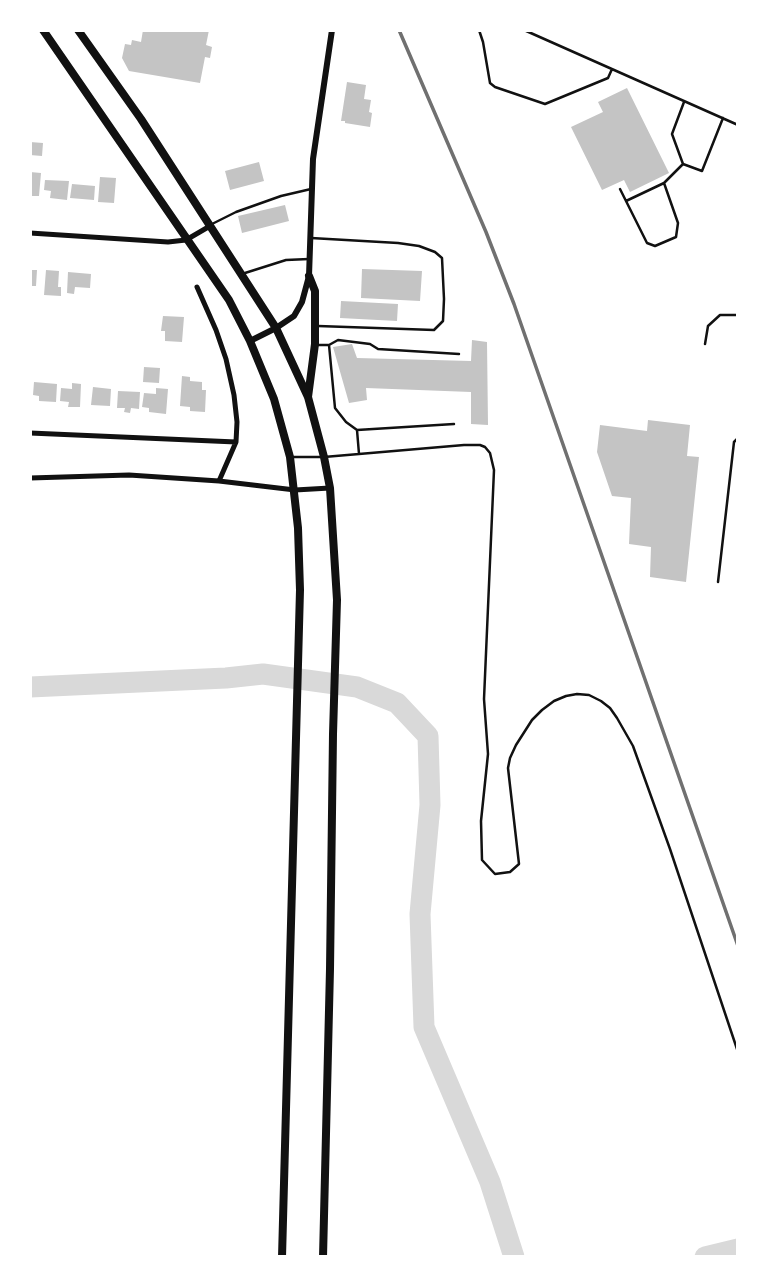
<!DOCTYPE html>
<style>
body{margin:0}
#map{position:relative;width:768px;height:1287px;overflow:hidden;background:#fff;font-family:Barlow,sans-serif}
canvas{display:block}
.frame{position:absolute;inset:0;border:32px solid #fff;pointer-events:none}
</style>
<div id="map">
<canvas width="768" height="1287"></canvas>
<div class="frame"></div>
</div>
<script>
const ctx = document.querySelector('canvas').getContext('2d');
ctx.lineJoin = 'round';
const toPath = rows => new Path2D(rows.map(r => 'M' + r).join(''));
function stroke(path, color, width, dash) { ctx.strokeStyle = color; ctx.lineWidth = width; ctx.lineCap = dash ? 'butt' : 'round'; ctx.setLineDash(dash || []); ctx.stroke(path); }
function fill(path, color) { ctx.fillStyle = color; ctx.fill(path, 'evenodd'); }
const river = toPath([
 [30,687,226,678,263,674,357,687,397,703,428,736,430,805,420,914,424,1027,490,1182,514,1257],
 [705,1257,738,1249]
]);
const building = toPath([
 [143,30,209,30,206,45,212,47,210,58,205,57,200,83,129,71,122,58,125,44,131,45,132,40,141,42],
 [347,82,366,85,364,99,371,100,369,112,372,113,370,127,345,123,345,121,341,121],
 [627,88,669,173,630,192,624,180,602,190,571,127,603,112,598,102],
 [30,142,43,143,42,156,30,155],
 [259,162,264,181,230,190,225,171],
 [30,172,41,173,39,196,30,196],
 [100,177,116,178,114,203,98,202],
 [45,180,69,181,67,200,50,198,51,191,44,190],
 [72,184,95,186,94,200,70,198],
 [285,205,289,221,242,233,238,216],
 [362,269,422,271,420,301,361,298],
 [30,270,37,270,36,286,32,286,32,293,30,293],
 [46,270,59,271,58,287,61,287,61,296,44,295],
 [68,272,91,274,90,288,75,287,74,294,67,293],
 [341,301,398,304,397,321,340,318],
 [163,316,184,317,182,342,165,341,165,331,161,331],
 [472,340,487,342,488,425,471,424,471,392,366,388,367,400,349,403,333,347,352,344,357,358,471,361],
 [144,367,160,368,159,383,143,382],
 [182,376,190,377,190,381,202,382,202,390,206,390,205,412,190,411,190,407,180,406],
 [34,382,57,384,56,402,39,401,39,396,33,395],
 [72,383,81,384,80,407,68,407,69,402,60,401,61,388,72,389],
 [93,387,111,389,110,406,91,405],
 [156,388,168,389,166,414,149,412,149,408,142,407,144,393,156,394],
 [118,391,140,392,139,409,131,408,130,413,124,412,125,408,117,408],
 [648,420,690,425,687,456,699,457,686,582,650,577,651,547,629,544,631,498,612,496,597,452,600,425,647,431]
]);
const path = toPath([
 [30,1148,30,1140]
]);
const service = toPath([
 [479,30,483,42,490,83,495,87,545,104,608,78,612,69],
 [524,30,738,125],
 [683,164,672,134,684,102],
 [620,189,647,243,655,246,676,237,678,223,664,183,683,164,702,171,723,118],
 [626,201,664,183],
 [212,224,236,212,281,196,311,189],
 [311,238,398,243,419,246,435,252,442,258,444,299,443,321,434,330,318,326],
 [245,273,286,260,309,259],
 [705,344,708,326,720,315,738,315],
 [318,345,329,345,335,408,346,422,357,430,359,454],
 [329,345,338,340,370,344,378,349,459,354],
 [357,430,454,424],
 [293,457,324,457,464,445,480,445,485,447,490,453,494,470,484,699,488,754,481,821,482,860,495,874,510,872,519,864,508,768,510,758,516,745,532,720,542,710,554,701,566,696,577,694,589,695,601,701,610,708,617,718,633,746,670,849,738,1052],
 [718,582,734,442,738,438]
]);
const minor = toPath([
 [30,233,168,242,186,240,210,226],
 [197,287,216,330,226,359,234,395,237,422,236,442,219,481],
 [30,433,236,442],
 [30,478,129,475,219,481,295,490,330,488]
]);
const tertiary = toPath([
 [250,341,276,328,294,316,302,302,309,276,313,159,332,30]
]);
const primary = toPath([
 [43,30,229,300,250,341,274,399,290,457,298,528,300,590,282,1257],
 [78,30,141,119,276,328,308,397,324,457,330,488,337,600,333,734,330,969,323,1257],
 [308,397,315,344,315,291,309,276]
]);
const rail = toPath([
 [399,30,486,232,514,304,738,946]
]);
stroke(river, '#d9d9d9', 21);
fill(building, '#c4c4c4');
stroke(path, '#111', 2);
stroke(service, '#111', 2.5);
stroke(minor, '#111', 5);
stroke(tertiary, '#111', 6);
stroke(primary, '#111', 8);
stroke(rail, '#707070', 3.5);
</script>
